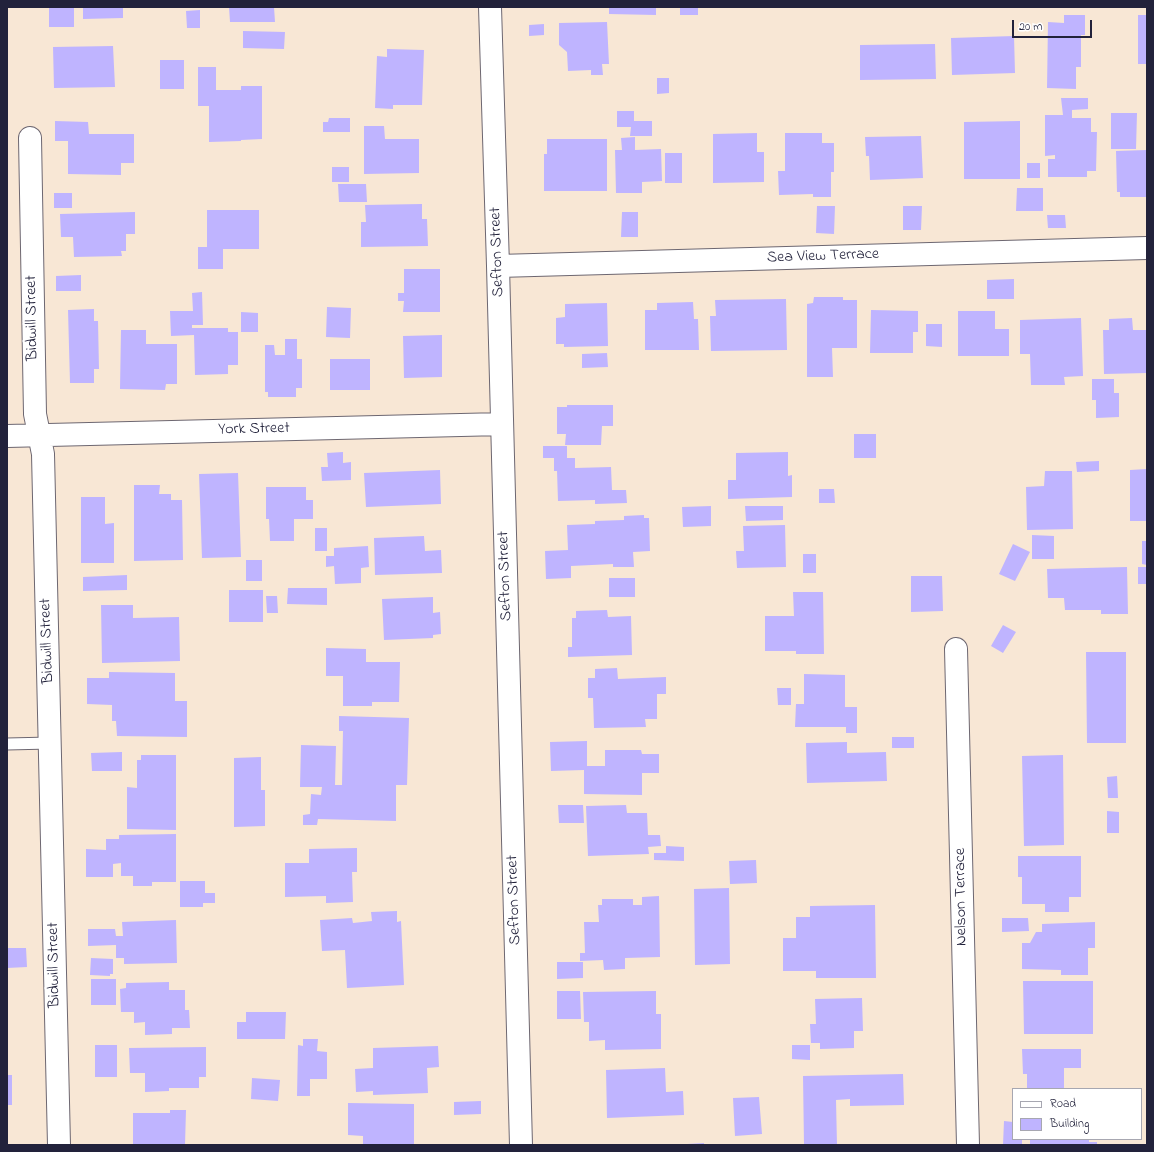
<!DOCTYPE html>
<style>
body{margin:0}
#map{position:relative;width:1154px;height:1152px;overflow:hidden;background:#f8e7d5;font-family:"Indie Flower",sans-serif}
canvas{display:block}
.frame{position:absolute;inset:0;border:8px solid #22223b;pointer-events:none}
.legend{position:absolute;left:1012px;top:1088px;width:130px;height:52px;box-sizing:border-box;background:#fff;border:1px solid #a7a7b1;margin:0;padding:5px 7px;list-style:none;font-size:12px;color:#22223b}
.legend li{display:flex;align-items:center;gap:8px;height:20px}
.legend b{width:20px;border:1px solid #a7a7b1}
.scale{position:absolute;left:1012px;top:20px;width:80px;height:18px;box-sizing:border-box;border:2px solid #22223b;border-top:0;padding-left:5px;font-size:12px;line-height:14px;white-space:nowrap;color:#22223b;-webkit-text-stroke:3px #fff;paint-order:stroke}
</style>
<div id="map">
<canvas width="1154" height="1152"></canvas>
<div class="frame"></div>
<ul class="legend">
<li><b style="height:5px;background:#fff"></b>Road</li>
<li><b style="height:11px;background:#bfb4ff"></b>Building</li>
</ul>
<div class="scale">20 m</div>
</div>
<script>
const ctx = document.querySelector('canvas').getContext('2d');
ctx.lineJoin = 'round';
function fill(path, color) { ctx.fillStyle = color; ctx.fill(path, 'evenodd'); }
const toPath = rows => new Path2D(rows.map(r => 'M' + r).join(''));
function stroke(path, color, width, dash) { ctx.strokeStyle = color; ctx.lineWidth = width; ctx.lineCap = dash ? 'butt' : 'round'; ctx.setLineDash(dash || []); ctx.stroke(path); }
function drawText(font, color, halo, rows, align = 'center') {
  ctx.font = font + ' "Indie Flower",sans-serif'; ctx.lineWidth = 4; ctx.setLineDash([]); ctx.textBaseline = 'middle'; ctx.strokeStyle = halo; ctx.fillStyle = color; for (const [text, x, y, turn = 0] of rows) {
    ctx.save(); ctx.translate(x, y); ctx.rotate((+turn || 0) * Math.PI / 180); ctx.textAlign = isNaN(turn) ? turn : align; if (halo) ctx.strokeText(text, 0, 0); ctx.fillText(text, 0, 0); ctx.restore();
  }
}
const building = toPath([
 [49,7,74,7,74,27,49,27],
 [83,7,123,7,123,18,83,19],
 [229,7,274,7,275,22,230,22],
 [609,7,656,7,656,15,609,14],
 [680,7,698,7,698,15,680,15],
 [200,10,200,28,187,28,186,11],
 [1064,15,1085,15,1085,35,1081,35,1081,67,1076,67,1076,89,1047,88,1048,22,1064,23],
 [1138,15,1147,15,1147,64,1138,64],
 [607,22,609,64,602,64,603,75,591,75,591,70,568,71,567,52,559,45,559,23],
 [544,24,544,35,529,36,529,25],
 [243,31,285,32,284,49,243,48],
 [1014,36,1015,73,952,75,951,38],
 [935,44,936,79,860,80,860,45],
 [113,46,115,87,54,88,53,47],
 [387,49,424,50,422,105,393,105,393,109,375,108,377,56,387,57],
 [160,60,184,60,184,89,160,89],
 [198,67,216,67,216,90,241,90,241,86,262,86,262,139,241,140,241,141,209,142,209,106,198,106],
 [657,78,669,78,669,93,657,94],
 [1061,98,1088,98,1088,109,1072,110,1072,118,1091,118,1091,132,1097,132,1096,171,1087,171,1087,177,1048,177,1048,159,1055,159,1055,155,1045,156,1045,115,1063,115],
 [617,111,634,111,634,121,652,121,652,136,630,136,631,127,617,127],
 [1111,113,1137,113,1136,149,1111,149],
 [329,118,350,118,350,132,323,132,323,122,328,122],
 [55,121,88,122,89,134,134,134,134,163,121,163,121,175,68,174,68,141,55,141],
 [1020,121,1020,179,964,179,964,122],
 [364,126,384,126,385,139,419,139,419,173,364,174],
 [757,133,757,152,764,152,764,182,713,183,713,134],
 [785,133,822,133,822,143,834,143,834,172,831,172,831,197,813,197,813,194,779,195,778,171,785,171],
 [921,136,923,178,870,180,869,156,866,156,865,137],
 [635,137,635,150,661,149,662,181,642,182,642,193,616,193,615,150,622,150,621,138],
 [547,139,607,139,607,191,544,191,544,154,547,154],
 [1147,150,1147,197,1120,197,1120,192,1117,192,1116,151],
 [665,153,682,153,682,183,665,183],
 [1027,163,1040,163,1040,178,1027,178],
 [332,167,349,167,349,182,332,182],
 [338,184,366,184,367,202,339,202],
 [1017,188,1043,188,1043,211,1016,211],
 [54,193,72,193,72,208,54,208],
 [422,204,422,219,427,219,428,246,361,247,361,222,366,222,365,205],
 [817,206,835,206,834,234,816,233],
 [903,206,922,206,921,230,903,230],
 [207,210,259,210,259,249,223,249,223,269,198,269,198,247,207,247],
 [135,212,135,234,126,234,126,251,121,251,122,256,74,257,73,237,61,237,60,214],
 [622,212,638,212,638,237,621,237],
 [1047,215,1065,215,1066,228,1048,228],
 [404,269,440,269,440,312,403,312,404,301,398,301,398,293,404,293],
 [81,275,81,291,56,291,56,276],
 [1014,279,1014,299,987,299,987,280],
 [202,292,203,325,192,325,192,328,228,328,228,332,238,332,238,365,228,365,228,374,195,375,194,335,171,336,170,311,193,311,192,293],
 [814,297,843,297,843,300,857,300,857,348,832,348,833,377,807,377,807,304,813,303],
 [786,299,787,350,711,351,710,316,716,316,715,300],
 [693,302,694,319,698,319,699,350,645,350,645,310,657,310,657,303],
 [607,303,608,346,564,347,564,344,556,344,556,318,565,317,565,304],
 [327,307,351,308,350,338,326,337],
 [94,309,94,321,98,321,99,369,94,369,94,383,70,383,68,310],
 [871,310,918,311,918,332,913,332,913,353,870,353],
 [958,311,995,311,995,329,1009,329,1009,356,958,356],
 [241,312,258,313,258,332,241,332],
 [1081,318,1083,376,1064,377,1065,385,1031,385,1030,354,1020,354,1020,320],
 [1132,318,1133,330,1147,330,1147,373,1104,374,1103,330,1109,330,1109,319],
 [926,324,942,324,942,347,926,346],
 [121,330,146,330,146,344,177,344,177,384,166,384,165,390,120,389],
 [442,335,442,377,404,378,403,336],
 [285,339,297,339,297,359,302,359,302,388,296,388,296,397,268,397,268,392,265,392,265,345,274,345,275,355,285,355],
 [607,353,608,367,582,368,582,354],
 [330,359,370,359,370,390,330,390],
 [1092,379,1114,379,1114,393,1119,393,1119,417,1096,418,1096,400,1092,400],
 [567,405,613,405,613,426,602,426,601,445,565,445,566,434,557,434,557,407,567,407],
 [854,434,876,434,876,458,854,458],
 [543,446,567,446,567,458,575,458,575,468,611,467,612,490,626,490,627,503,595,504,595,500,558,501,557,471,554,471,554,458,543,458],
 [343,452,343,463,351,462,351,480,322,481,321,467,328,467,327,453],
 [788,452,788,476,792,475,792,497,728,499,728,480,736,480,736,453],
 [1099,461,1099,471,1077,472,1076,462],
 [1147,469,1147,521,1130,521,1130,470],
 [440,470,441,504,366,507,364,473],
 [1045,471,1072,471,1073,529,1027,530,1026,487,1044,486],
 [238,473,241,557,202,558,199,474],
 [134,485,160,485,159,494,171,494,171,500,182,500,183,560,134,561],
 [266,487,306,487,306,500,313,500,313,519,294,519,294,541,270,541,269,519,266,519],
 [819,489,834,489,835,503,819,503],
 [81,497,105,497,105,524,114,523,114,563,81,563],
 [711,506,711,526,683,527,682,507],
 [745,506,783,506,783,520,746,521],
 [644,515,644,518,649,518,650,551,633,552,634,567,613,567,613,564,571,566,571,578,546,579,545,551,568,550,567,525,595,524,595,521,624,520,624,516],
 [785,525,786,567,737,568,736,551,744,551,743,526],
 [315,528,327,528,327,551,315,551],
 [1032,535,1054,536,1054,559,1032,559],
 [424,536,425,551,441,550,442,573,375,575,374,538],
 [1142,541,1147,541,1147,565,1142,564],
 [1013,544,1030,552,1015,581,999,574],
 [368,546,369,567,361,568,361,583,335,584,334,566,326,567,326,556,334,556,334,548],
 [803,554,816,554,816,573,803,573],
 [246,560,262,560,262,581,246,581],
 [1127,567,1128,614,1101,614,1101,610,1065,610,1064,598,1048,598,1047,569],
 [1138,567,1147,567,1147,584,1138,584],
 [127,575,127,590,83,591,83,577],
 [911,576,942,576,943,611,911,612],
 [609,578,635,578,635,597,609,597],
 [288,588,327,588,327,605,287,604],
 [229,590,263,590,263,622,229,622],
 [793,592,823,592,824,654,796,654,796,651,765,651,765,616,794,616],
 [266,596,277,596,278,613,267,613],
 [433,597,433,613,440,612,441,634,433,635,433,638,384,640,382,599],
 [101,605,133,605,133,618,179,617,180,661,102,663],
 [607,610,608,617,631,616,632,655,568,657,568,647,572,647,572,618,576,618,576,611],
 [1003,625,1016,632,1003,653,991,646],
 [326,648,366,649,366,662,400,662,399,702,372,702,372,706,343,706,343,676,326,676],
 [1086,652,1126,652,1126,743,1087,743],
 [617,668,618,679,666,677,666,694,657,694,657,719,645,719,646,727,594,728,593,698,588,698,588,678,595,678,595,669],
 [109,672,175,673,175,701,187,701,187,737,117,736,116,721,112,721,112,705,87,704,87,678,109,678],
 [804,674,845,675,845,707,857,707,857,733,846,733,846,727,795,727,796,704,804,704],
 [777,688,791,688,791,705,778,705],
 [339,716,409,718,407,785,396,785,396,821,318,819,317,825,303,825,303,815,310,814,311,794,321,795,322,787,300,787,301,745,336,746,335,785,342,785,343,731,339,731],
 [892,737,914,737,914,748,892,748],
 [587,741,587,766,605,766,605,750,641,750,642,754,659,754,659,773,642,773,642,795,584,794,584,770,551,771,550,742],
 [847,742,847,753,886,752,887,781,807,783,806,743],
 [122,752,122,771,92,771,91,753],
 [141,755,176,755,176,830,127,829,127,787,137,788,137,760,141,760],
 [1063,755,1064,845,1024,846,1022,756],
 [261,757,261,790,265,790,265,826,234,827,234,758],
 [1117,776,1118,798,1108,798,1107,777],
 [558,805,583,805,584,823,559,823],
 [626,805,627,813,647,813,648,835,660,835,661,846,648,847,649,854,588,856,586,806],
 [1107,811,1119,812,1119,833,1107,833],
 [176,834,176,882,152,882,152,886,133,886,133,876,121,876,121,863,113,864,113,877,86,877,86,849,106,850,106,839,119,839,119,835],
 [666,846,684,847,684,861,654,860,654,853,666,853],
 [357,848,357,872,352,872,353,902,326,903,326,896,285,897,285,863,309,863,309,849],
 [1018,856,1081,856,1081,897,1069,897,1069,912,1045,912,1045,904,1022,904,1022,877,1018,877],
 [756,860,757,883,730,884,729,861],
 [180,881,205,881,205,893,215,893,215,903,203,903,203,907,180,907],
 [729,888,730,964,695,965,694,889],
 [659,896,660,957,625,958,625,969,604,970,603,960,580,961,580,953,585,953,584,922,599,922,598,905,602,905,602,899,633,899,633,905,642,905,642,897],
 [875,905,876,978,816,978,816,971,783,971,783,938,796,938,796,917,810,917,810,906],
 [397,911,397,922,401,921,404,985,347,988,345,950,322,951,320,920,352,918,353,923,372,921,371,912],
 [1002,918,1028,918,1029,931,1002,932],
 [176,920,177,963,124,964,124,958,116,958,116,945,88,946,88,929,115,929,116,936,123,936,122,922],
 [1095,922,1095,948,1088,948,1088,975,1061,975,1061,970,1022,969,1022,943,1030,943,1036,932,1042,932,1042,924],
 [7,948,26,948,27,967,7,968],
 [91,958,113,959,113,974,110,974,110,976,90,975],
 [557,962,583,962,583,978,557,979],
 [91,979,116,979,116,1005,91,1005],
 [1023,981,1093,981,1093,1034,1024,1034],
 [169,982,169,990,185,990,185,1010,189,1010,190,1028,172,1028,172,1034,145,1035,145,1022,134,1023,134,1012,121,1012,120,989,126,988,126,983],
 [557,991,580,991,581,1019,557,1019],
 [656,991,656,1014,661,1014,661,1049,605,1050,605,1040,589,1041,589,1022,584,1022,583,992],
 [862,998,863,1031,854,1031,854,1048,820,1049,820,1043,811,1043,810,1024,816,1024,815,999],
 [246,1012,286,1012,285,1039,237,1039,237,1022,246,1022],
 [303,1039,318,1039,317,1051,327,1052,327,1079,310,1079,310,1096,297,1096,298,1045,303,1046],
 [95,1045,117,1045,117,1077,95,1077],
 [792,1045,810,1045,810,1060,792,1059],
 [438,1046,439,1067,427,1068,428,1093,373,1095,373,1091,356,1092,355,1069,373,1068,373,1048],
 [206,1047,206,1077,199,1077,199,1088,169,1088,169,1091,145,1092,145,1073,130,1073,129,1048],
 [1022,1049,1081,1049,1081,1068,1064,1068,1064,1089,1027,1089,1027,1074,1023,1074],
 [665,1068,666,1092,683,1091,684,1115,607,1118,606,1070],
 [903,1074,904,1105,850,1106,850,1099,836,1100,837,1145,804,1145,803,1076],
 [7,1075,12,1075,12,1105,7,1105],
 [252,1078,280,1080,278,1101,251,1099],
 [759,1097,762,1134,735,1136,733,1098],
 [481,1101,481,1114,454,1115,454,1102],
 [348,1103,414,1104,414,1145,363,1145,363,1136,348,1135],
 [170,1110,186,1110,185,1145,133,1145,133,1113,170,1113],
 [1004,1121,1013,1122,1013,1139,1022,1139,1022,1145,1003,1145],
 [1030,1139,1089,1139,1089,1142,1097,1142,1097,1145,1030,1145],
 [704,1143,704,1145,688,1145,687,1144]
]);
const lane = toPath([
 [7,744,50,743]
]);
const street = toPath([
 [490,7,498,266,521,1145],
 [30,138,35,414,43,454,59,1145],
 [498,266,1147,248],
 [7,436,502,424],
 [956,649,968,1145]
]);
const streetNames = [
 ["Sefton Street",498,252,-92],
 ["Sea View Terrace",823,257,-2],
 ["Bidwill Street",33,318,-91],
 ["York Street",254,430,-1],
 ["Sefton Street",506,576,-92],
 ["Bidwill Street",48,641,-92],
 ["Nelson Terrace",962,897,-91],
 ["Sefton Street",515,900,-92],
 ["Bidwill Street",55,965,-91]
];
fill(building, '#bfb4ff');
stroke(lane, '#6d6771', 13);
stroke(street, '#6d6771', 24);
stroke(lane, '#fff', 11);
stroke(street, '#fff', 22);
drawText('16px', '#22223b', '#fff', streetNames);
</script>
